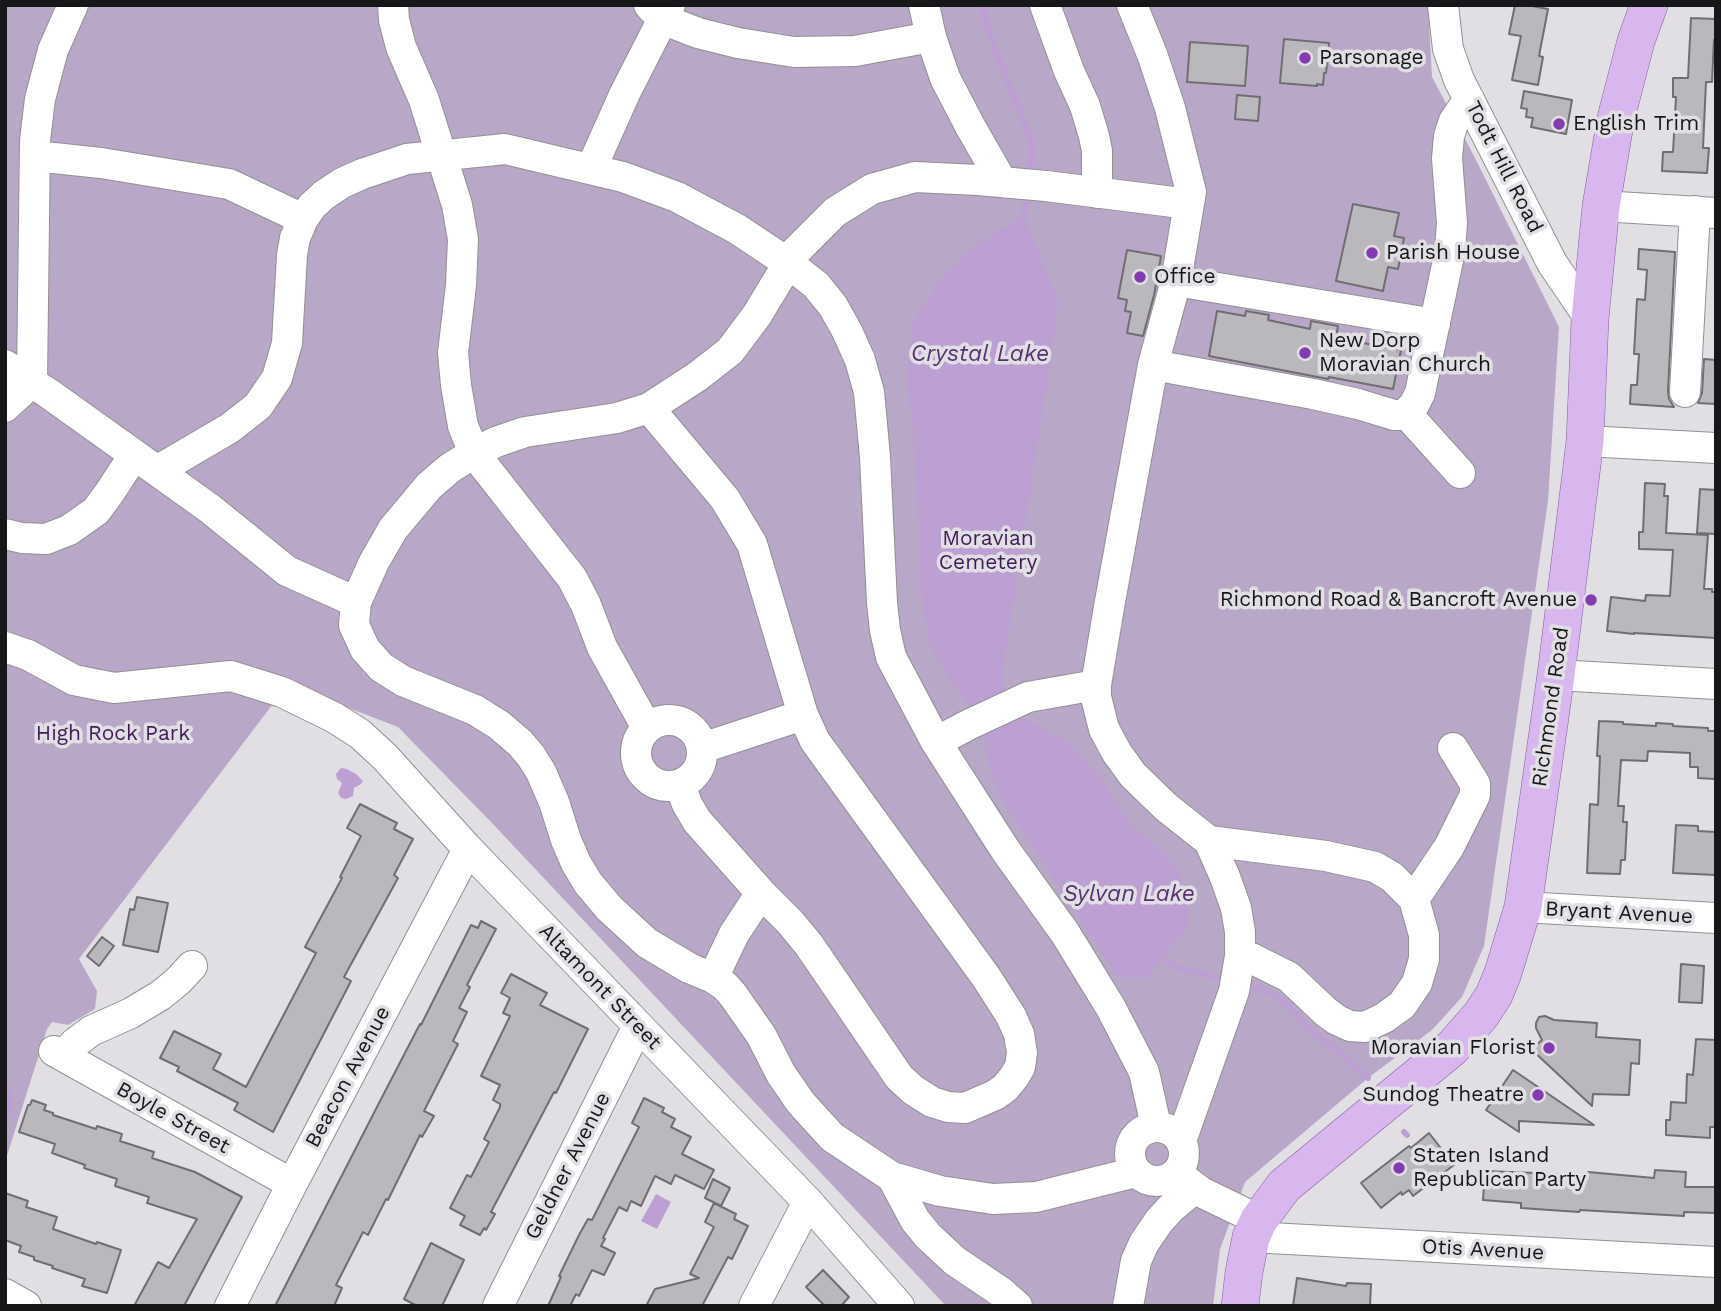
<!DOCTYPE html>
<style>
body{margin:0}
#map{position:relative;width:1721px;height:1311px;overflow:hidden;background:#e2dfe4;font-family:"Work Sans",sans-serif}
canvas{display:block}
.frame{position:absolute;inset:0;border:7px solid #171618;pointer-events:none}
</style>
<div id="map">
<canvas width="1721" height="1311"></canvas>
<div class="frame"></div>
</div>
<script>
const ctx = document.querySelector('canvas').getContext('2d');
ctx.lineJoin = 'round';
function fill(path, color) { ctx.fillStyle = color; ctx.fill(path, 'evenodd'); }
const toPath = rows => new Path2D(rows.map(r => 'M' + r).join(''));
function stroke(path, color, width, dash) { ctx.strokeStyle = color; ctx.lineWidth = width; ctx.lineCap = dash ? 'butt' : 'round'; ctx.setLineDash(dash || []); ctx.stroke(path); }
function drawText(font, color, halo, rows, align = 'center') {
  ctx.font = font + ' "Work Sans",sans-serif'; ctx.lineWidth = 7; ctx.setLineDash([]); ctx.textBaseline = 'middle'; ctx.strokeStyle = halo; ctx.fillStyle = color; for (const [text, x, y, turn = 0] of rows) {
    ctx.save(); ctx.translate(x, y); ctx.rotate((+turn || 0) * Math.PI / 180); ctx.textAlign = isNaN(turn) ? turn : align; if (halo) ctx.strokeText(text, 0, 0); ctx.fillText(text, 0, 0); ctx.restore();
  }
}
const green = toPath([
 [5,5,1428,5,1432,77,1474,156,1559,327,1548,501,1484,946,1462,997,1432,1030,1368,1078,1245,1182,1220,1249,1213,1306,946,1306,492,823,398,727,307,692,279,696,79,959,97,991,95,1009,68,1025,52,1022,47,1029,5,1162]
]);
const water = toPath([
 [1024,216,1059,302,1003,669,1003,682,1006,691,1024,718,1072,745,1103,781,1129,824,1164,852,1179,870,1185,893,1189,924,1147,976,1134,979,1116,974,1009,810,996,787,988,762,985,740,969,706,946,673,929,644,923,610,913,429,907,384,912,323,946,271,983,241],
 [341,768,347,769,356,774,363,781,361,784,354,788,353,796,346,799,341,798,338,793,342,783,337,779,336,774],
 [656,1194,671,1202,657,1229,641,1221]
]);
const stream = toPath([
 [982,5,993,44,1033,145,1029,176],
 [1022,224,1027,194],
 [1158,955,1173,966,1217,978],
 [1251,987,1274,994,1291,1008,1311,1032,1335,1049,1368,1078],
 [5,1083,10,1105,5,1119],
 [1404,1132,1407,1135]
]);
const building = toPath([
 [1515,5,1527,5,1548,9,1539,56,1543,57,1538,85,1512,80,1521,36,1509,34,1515,5],
 [1691,18,1716,19,1716,41,1714,40,1712,82,1706,82,1703,148,1709,148,1707,173,1662,171,1663,152,1673,152,1676,97,1673,97,1673,78,1688,78,1691,18],
 [1284,39,1329,43,1326,73,1324,73,1323,85,1317,84,1317,86,1280,83,1284,39],
 [1190,42,1248,46,1245,86,1187,82,1190,42],
 [1524,91,1572,100,1566,134,1531,127,1533,118,1526,117,1527,109,1521,108,1524,91],
 [1237,95,1260,97,1258,121,1235,119,1237,95],
 [1353,204,1399,213,1394,236,1404,238,1398,269,1388,267,1383,291,1336,281,1353,204],
 [1639,249,1675,252,1668,391,1669,399,1674,407,1630,404,1631,385,1637,385,1639,354,1634,354,1637,299,1645,300,1647,270,1638,269,1639,249],
 [1127,250,1161,256,1154,295,1143,336,1127,333,1131,312,1125,311,1127,300,1118,298,1127,250],
 [1217,311,1245,316,1246,311,1269,315,1268,320,1310,329,1311,321,1338,326,1336,338,1401,350,1393,389,1329,377,1328,379,1209,356,1217,311],
 [1704,359,1716,360,1716,404,1698,403,1702,393,1704,359],
 [1645,483,1665,484,1664,496,1668,496,1666,533,1708,535,1704,589,1712,589,1712,592,1716,592,1716,638,1634,633,1634,634,1607,631,1611,597,1645,601,1646,595,1670,596,1673,550,1639,549,1639,532,1643,532,1645,483],
 [1700,489,1716,490,1716,534,1697,533,1700,489],
 [1599,721,1623,722,1623,724,1656,726,1656,723,1673,724,1673,726,1708,728,1708,731,1716,731,1715,779,1698,778,1698,767,1690,767,1690,753,1648,751,1647,761,1621,760,1618,806,1624,806,1623,822,1627,822,1625,860,1621,860,1620,874,1587,873,1590,804,1598,805,1600,756,1597,756,1599,721],
 [360,804,397,823,394,829,413,839,394,875,398,878,344,977,351,981,273,1132,234,1110,238,1103,177,1071,179,1067,160,1058,174,1031,221,1054,213,1069,246,1087,316,953,305,947,342,878,340,877,361,836,347,828,360,804],
 [1676,825,1698,826,1698,831,1716,832,1716,875,1673,873,1676,825],
 [137,897,168,903,158,952,123,945,130,909,134,910,137,897],
 [481,921,496,929,467,985,470,987,459,1008,467,1012,453,1041,458,1044,424,1111,434,1116,422,1137,420,1135,388,1200,386,1199,368,1235,363,1232,362,1234,336,1285,342,1288,334,1306,275,1306,379,1103,420,1024,421,1025,471,925,478,928,481,921],
 [102,937,114,946,99,966,87,956,102,937],
 [1681,964,1704,966,1702,1003,1679,1002,1681,964],
 [511,974,547,993,540,1005,588,1029,556,1093,554,1092,491,1212,495,1214,486,1230,484,1228,480,1235,460,1225,465,1216,450,1208,467,1175,471,1177,489,1142,484,1139,500,1107,500,1104,493,1100,500,1085,481,1076,510,1016,503,1013,510,998,501,993,511,974],
 [1545,1016,1554,1020,1597,1023,1596,1037,1640,1040,1639,1064,1631,1063,1629,1095,1593,1094,1592,1106,1531,1049,1542,1040,1536,1028,1536,1023,1539,1017,1545,1016],
 [1696,1039,1716,1040,1716,1127,1710,1127,1710,1138,1666,1135,1666,1120,1670,1120,1671,1102,1686,1103,1687,1074,1693,1075,1696,1039],
 [1513,1070,1594,1125,1519,1121,1519,1132,1486,1110,1513,1070],
 [644,1098,664,1108,662,1112,675,1119,671,1127,691,1137,682,1154,714,1170,704,1189,675,1175,671,1184,655,1176,641,1206,631,1201,627,1211,619,1207,603,1238,605,1239,601,1246,615,1253,604,1275,592,1270,579,1296,576,1294,570,1306,548,1306,561,1277,559,1276,579,1235,588,1219,592,1220,639,1127,632,1123,644,1098],
 [32,1100,46,1105,44,1110,53,1113,53,1115,96,1129,97,1126,122,1134,120,1141,154,1152,152,1158,195,1172,242,1197,184,1306,134,1306,158,1262,169,1268,197,1219,147,1203,149,1197,115,1186,117,1179,84,1168,85,1165,52,1153,55,1144,19,1132,28,1105,30,1105,32,1100],
 [1429,1133,1454,1165,1413,1196,1409,1190,1402,1195,1401,1192,1381,1208,1361,1183,1409,1146,1411,1148,1429,1133],
 [1655,1170,1686,1172,1685,1187,1716,1187,1716,1213,1684,1212,1684,1216,1580,1210,1579,1212,1521,1208,1521,1203,1483,1200,1485,1171,1587,1175,1588,1172,1654,1178,1655,1170],
 [713,1179,730,1188,721,1206,705,1198,713,1179],
 [5,1193,28,1201,26,1207,57,1217,53,1229,96,1244,97,1242,121,1250,107,1293,82,1286,85,1279,52,1268,53,1266,34,1260,34,1257,19,1252,21,1246,5,1240,5,1193],
 [714,1203,736,1214,734,1219,748,1226,732,1259,728,1257,702,1306,646,1306,655,1289,699,1278,690,1274,714,1227,705,1222,714,1203],
 [431,1243,464,1260,442,1306,417,1306,404,1299,431,1243],
 [823,1270,849,1297,841,1306,825,1306,806,1287,823,1270],
 [1297,1278,1346,1286,1347,1283,1371,1284,1370,1306,1293,1306,1297,1278]
]);
const minor = toPath([
 [393,5,394,20,401,47,424,100,457,205,463,239,461,285,453,353,456,385,463,426,474,453,572,578,586,605,602,647,647,728],
 [649,5,662,19,698,33,738,43,794,52,855,51,931,37],
 [924,5,931,37,945,78,970,126,1002,182],
 [1045,5,1069,71,1085,106,1094,136,1097,151,1097,193],
 [1132,5,1152,54,1170,108,1191,192,1176,281,1153,365,1109,607,1096,685,1096,697,1104,729,1117,753,1133,775,1166,807,1209,841,1225,877,1236,908,1240,932,1240,956,1234,991,1181,1141],
 [1443,5,1448,49,1459,80,1552,263,1590,319],
 [35,156,101,163,229,184,303,219],
 [591,169,625,93,670,5],
 [1601,206,1716,213],
 [1176,281,1435,324],
 [5,365,48,393,209,508,287,571,356,602],
 [1153,365,1313,394,1358,404,1394,415,1400,415,1406,413,1414,405,1420,393,1450,251,1452,223,1447,158,1449,136,1454,121,1469,99],
 [1685,392,1695,211],
 [5,407,32,382,35,140,40,99,53,50,73,5],
 [649,408,725,499,752,544,803,715,815,741,986,977,1011,1016,1019,1034,1022,1053,1020,1067,1014,1077,1005,1088,995,1095,965,1108,948,1107,932,1102,913,1090,899,1077,809,945,790,922,761,893,697,821,687,804,680,785],
 [1406,413,1460,473],
 [1585,441,1716,448],
 [156,470,160,469,230,428,258,406,277,378,287,343,292,255,295,238,303,219,312,206,324,195,342,183,362,174,407,159,505,149,623,177,677,197,737,229,788,263,816,285,833,306,847,331,860,360,869,392,875,457,882,603,885,630,891,657,936,742,1006,851,1065,933,1111,1008,1144,1072,1156,1126],
 [5,534,22,538,46,539,69,530,96,511,110,492,134,455],
 [5,647,28,655,74,680,114,688,231,676,282,692,335,718,360,734,385,757,468,849,808,1202,899,1306],
 [1556,675,1716,684],
 '636 753a33 33 0 1 1 66 0a33 33 0 1 1-66 0Z',
 [936,742,968,725,1028,697,1096,685],
 [702,748,803,715],
 [1209,841,1326,856,1375,867,1392,877,1414,899,1424,935,1424,959,1417,983,1402,1005,1384,1018,1365,1027,1350,1026,1337,1020,1326,1012,1289,977,1251,958,1240,956],
 [1414,899,1449,847,1475,795,1475,784,1453,748],
 [1523,907,1716,918],
 [713,978,734,934,761,893],
 [54,1051,292,1184],
 [63,1056,75,1043,91,1031,131,1013,161,995,178,981,192,966],
 '1130 1154a27 27 0 1 1 54 0a27 27 0 1 1-54 0Z',
 [1136,1172,1036,1197,993,1199,940,1191,892,1177,832,1137,801,1103,781,1074,761,1035,733,995,725,986,713,978,689,968,647,943,609,908,588,883,576,863,566,840,554,802,541,772,531,756,520,743,499,725,475,710,403,681,381,667,365,649,354,625,356,602,374,562,393,529,429,486,450,468,474,453,496,442,525,432,617,418,649,408,698,376,730,351,757,315,795,252,835,212,872,189,915,177,978,180,1046,186,1189,204],
 [1180,1176,1201,1192,1259,1220],
 [892,1177,915,1220,928,1236,955,1261,1001,1292,1017,1306],
 [1251,1237,1716,1262],
 [5,1294,26,1306],
 [230,1306,292,1184,468,849],
 [498,1306,638,1026],
 [754,1306,808,1202],
 [1128,1306,1136,1261,1144,1243,1159,1221,1171,1208,1195,1188]
]);
const major = toPath([
 [1240,1306,1244,1272,1251,1237,1259,1220,1284,1186,1452,1048,1481,1015,1494,995,1503,973,1523,907,1556,675,1585,441,1590,319,1601,206,1616,118,1636,41,1649,5]
]);
const markers = [
 [1305,58,7,"#833caf"],
 [1559,124,7,"#833caf"],
 [1372,253,7,"#833caf"],
 [1140,277,7,"#833caf"],
 [1305,353,7,"#833caf"],
 [1591,600,7,"#833caf"],
 [1549,1048,7,"#833caf"],
 [1538,1095,7,"#833caf"],
 [1399,1168,7,"#833caf"]
];
const poiNames = [
 ["Parsonage",1319,58],
 ["English Trim",1573,124],
 ["Parish House",1386,253],
 ["Office",1154,277],
 ["New Dorp",1319,341],
 ["Moravian Church",1319,365],
 ["Richmond Road & Bancroft Avenue",1577,600,"right"],
 ["Moravian Florist",1535,1048,"right"],
 ["Sundog Theatre",1524,1095,"right"],
 ["Staten Island",1413,1156],
 ["Republican Party",1413,1180]
];
const streetNames = [
 ["Todt Hill Road",1504,167,63],
 ["Richmond Road",1551,707,-82],
 ["Bryant Avenue",1619,913,3],
 ["Altamont Street",600,987,46],
 ["Beacon Avenue",348,1077,-62],
 ["Boyle Street",173,1118,29],
 ["Geldner Avenue",568,1166,-63],
 ["Otis Avenue",1483,1250,3]
];
const parkNames = [
 ["Moravian",988,539],
 ["Cemetery",988,563],
 ["High Rock Park",113,734]
];
const waterNames = [
 ["Crystal Lake",980,354],
 ["Sylvan Lake",1129,894]
];
fill(green, '#b8a7c6');
fill(water, '#bda0d3');
stroke(stream, '#bda0d3', 6);
fill(building, '#bab8bc');
stroke(building, '#706e72', 2);
stroke(minor, '#929094', 32);
stroke(major, '#825f9c', 38);
stroke(minor, '#fff', 30);
stroke(major, '#d7b7ee', 37);
for (const [x, y, r, color] of markers) { const dot = new Path2D(); dot.arc(x, y, r, 0, 2 * Math.PI); ctx.fillStyle = color; ctx.fill(dot); stroke(dot, '#e2dfe4', 2.5); }
drawText('21px', '#171618', '#e2dfe4', poiNames, 'left');
drawText('21px', '#171618', '#e2dfe4', streetNames);
drawText('21px', '#401b58', '#e2dfe4', parkNames);
drawText('italic 23px', '#56316f', '#e2dfe4', waterNames);
</script>
